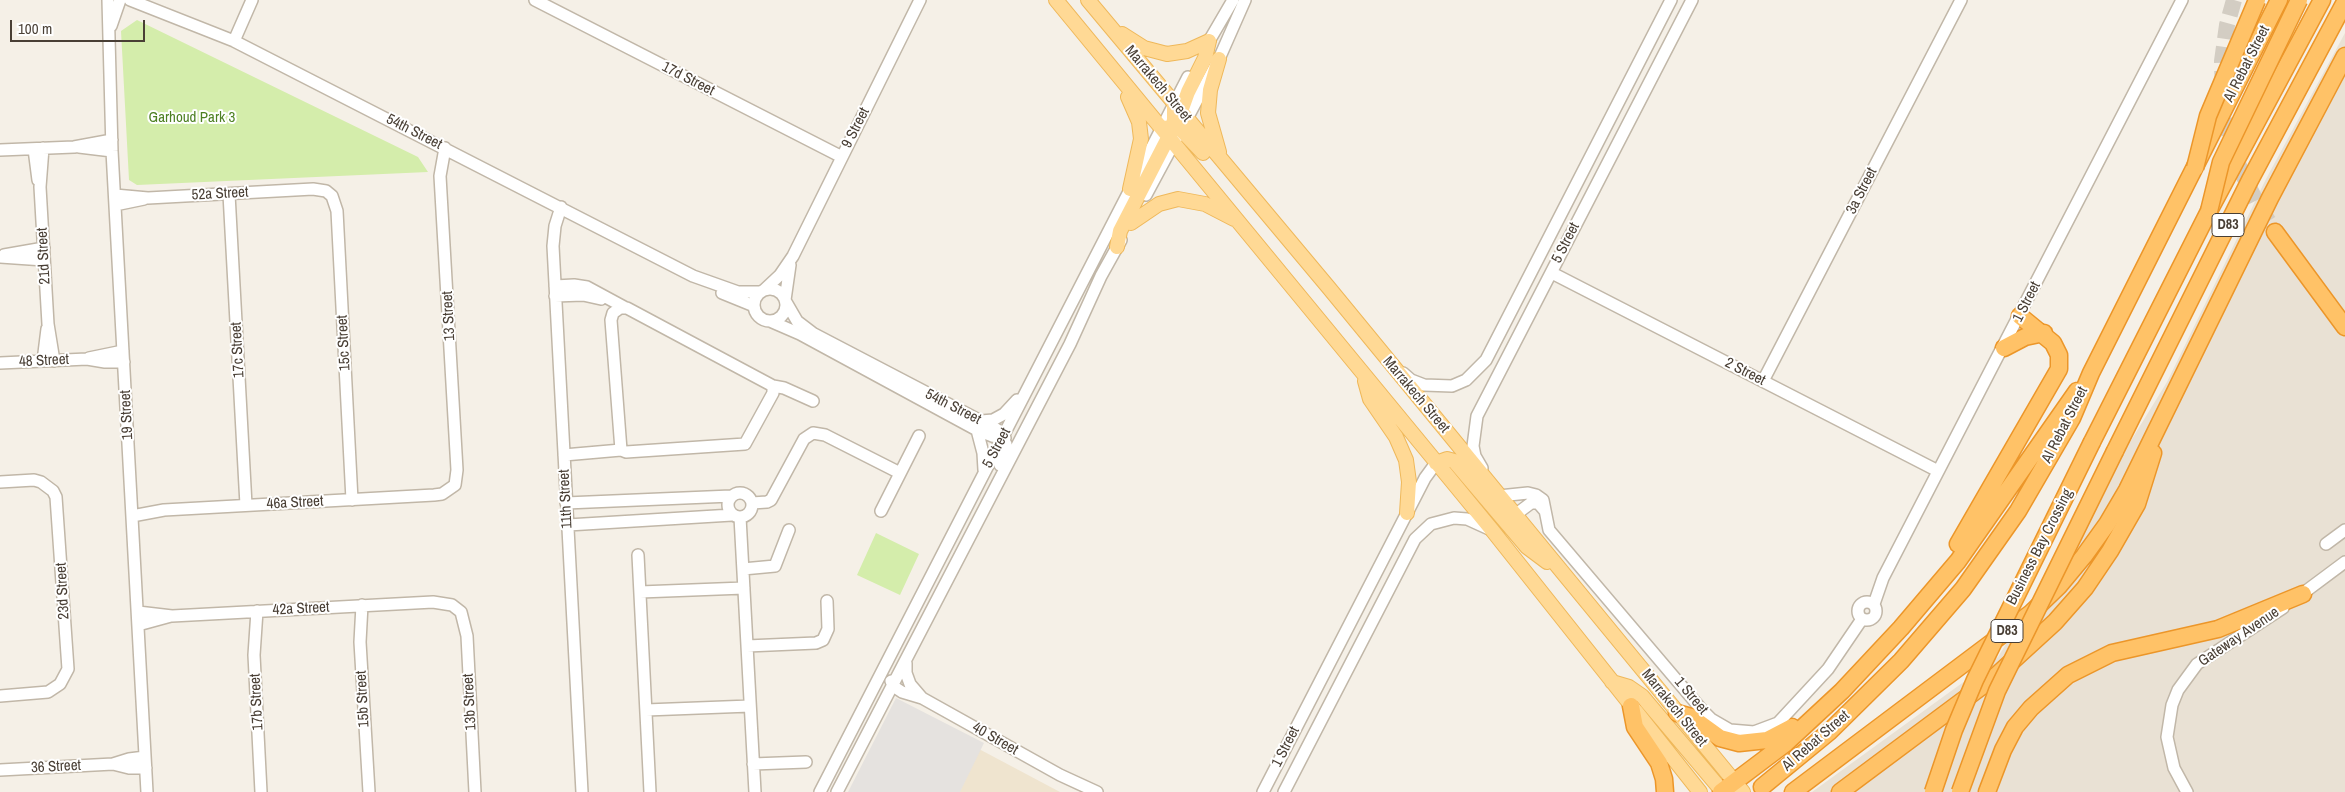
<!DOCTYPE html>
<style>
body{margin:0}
#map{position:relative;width:2345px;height:792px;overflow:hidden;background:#f5f0e7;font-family:"Archivo Narrow",sans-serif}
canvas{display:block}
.scale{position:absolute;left:10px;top:20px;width:135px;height:22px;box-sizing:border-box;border:2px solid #493f35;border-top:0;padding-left:6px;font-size:15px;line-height:18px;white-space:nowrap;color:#493f35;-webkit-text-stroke:4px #fff;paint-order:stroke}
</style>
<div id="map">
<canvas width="2345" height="792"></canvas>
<div class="scale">100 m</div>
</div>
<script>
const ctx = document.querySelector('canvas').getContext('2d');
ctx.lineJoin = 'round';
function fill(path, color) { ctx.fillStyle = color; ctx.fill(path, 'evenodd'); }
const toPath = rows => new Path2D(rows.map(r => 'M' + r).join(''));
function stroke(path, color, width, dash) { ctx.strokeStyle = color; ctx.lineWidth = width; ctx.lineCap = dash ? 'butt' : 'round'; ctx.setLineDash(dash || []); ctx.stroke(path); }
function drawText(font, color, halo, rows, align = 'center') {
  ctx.font = font + ' "Archivo Narrow",sans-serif'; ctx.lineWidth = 4; ctx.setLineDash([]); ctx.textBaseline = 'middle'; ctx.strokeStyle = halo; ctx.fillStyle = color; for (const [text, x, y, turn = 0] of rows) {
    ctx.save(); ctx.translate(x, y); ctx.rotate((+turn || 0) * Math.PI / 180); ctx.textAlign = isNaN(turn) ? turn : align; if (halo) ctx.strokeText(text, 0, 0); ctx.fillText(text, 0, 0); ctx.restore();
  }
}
const residential = toPath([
 [2345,33,2345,792,1812,792,1998,657,2167,382,2266,179]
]);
const education = toPath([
 [979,749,1060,792,957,792]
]);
const green = toPath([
 [137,20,418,157,428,172,137,185,129,180,121,31],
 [876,533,919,554,900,595,857,575]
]);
const parking = toPath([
 [896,698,984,743,960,792,848,792]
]);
const highwayTunnel = toPath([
 [2234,0,2227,25,2222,61,2223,98,2229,134,2240,169,2256,201,2275,232]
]);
const minor = toPath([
 [108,0,112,151,147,792],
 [130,0,234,41,693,276,738,292,760,292],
 [535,0,842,157],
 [111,26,120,0],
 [234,41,252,0],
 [1205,48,1233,0],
 [79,147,112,151],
 [43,148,40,187,48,324,54,361],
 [34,149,38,180],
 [0,150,74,147,112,140],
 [229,194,246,505],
 [115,195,148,198,313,189,326,191,332,196,337,211,352,500],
 [1146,195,1219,59,1245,0],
 [115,205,144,199],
 [561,207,555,226,553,246,582,792],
 [4,255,44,248],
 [0,257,44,260],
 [1552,273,1938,471],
 [555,286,574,285,587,287,624,307],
 '754 305a16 16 0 1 1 32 0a16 16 0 1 1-32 0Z',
 [764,290,780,275,793,256,920,0],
 [722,293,754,306],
 [555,296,583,295,601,299],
 [785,300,790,265],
 [786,302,797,321,814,334,996,429,1006,444,1000,465],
 [620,308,627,308,773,386,773,393,745,444,626,452,621,450,611,320,613,313,620,308],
 [770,321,800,334,977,430,992,436,1005,438],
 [89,358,123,351],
 [43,361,47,329],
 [0,363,87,359,105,362,124,362],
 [1403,373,1411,380,1424,385,1452,386,1466,380,1486,360,1671,0],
 [1763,381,1961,0],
 [773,386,784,388,813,401],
 [981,421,993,420,1004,414,1017,400],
 [977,430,983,453,984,470],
 [564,455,621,450],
 [1482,468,1475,456,1473,446,1477,416,1692,0],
 [0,482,34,480,41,482,53,491,56,497,68,669,60,684,48,692,0,696],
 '728 505a12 12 0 1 1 24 0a12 12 0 1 1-24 0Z',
 [1499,496,1528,493,1536,495,1543,500,1549,530,1702,710,1711,719,1730,730,1754,732,1778,723,1828,669,1862,619],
 [566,503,731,496],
 [752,503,767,502,771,500,804,439,813,433,825,435,900,473],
 [881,511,919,436],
 [1515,515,1531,503,1538,503,1545,511],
 [132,516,164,510,434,495,442,494,455,485,457,470,440,176,445,148],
 [740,517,755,792],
 [568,525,732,515],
 [2326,544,2345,530],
 [638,555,650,792],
 [743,569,775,566,789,530],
 [640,592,744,588],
 [2298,597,2345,562],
 '1858 611a9 9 0 1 1 18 0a9 9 0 1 1-18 0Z',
 [1874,604,1883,578,2182,0],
 [362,605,360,642,369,792],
 [257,611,254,655,261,792],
 [138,612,172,616,433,602,452,605,461,612,467,636,475,792],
 [138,625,171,616],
 [747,646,816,643,823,640,828,629,827,601],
 [906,663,906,673,910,684,922,698],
 [891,681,893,686,902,692,922,698,1060,775,1097,792],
 [646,710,750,706],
 [113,764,129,768,146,768],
 [753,764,806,762],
 [0,770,113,764,129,759,145,757],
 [820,792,1188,77],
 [837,792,1070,344,1101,276,1121,240],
 [1263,792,1407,513,1425,478,1436,463],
 [1284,792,1415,539,1431,524,1454,518,1467,519,1489,529],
 [2187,792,2174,768,2167,737,2172,705,2178,690,2197,664,2283,608]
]);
const major = toPath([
 [1056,0,1492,530,1700,792],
 [1088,0,1329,288,1743,792],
 [1122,34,1144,48,1167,54,1187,51,1209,41],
 [1128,97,1139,122,1141,139,1130,189],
 [1179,117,1188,92,1205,58,1209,41],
 [1163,128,1172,127,1181,130,1203,153],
 [1219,152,1208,113,1210,90,1219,59],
 [1131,223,1159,204,1178,199,1205,204,1234,219],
 [1117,247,1120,231,1169,136,1174,120,1174,104],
 [1365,381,1370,399,1396,437,1406,460,1409,482,1407,513],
 [1436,463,1447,459,1454,461,1527,547,1547,562],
 [1612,682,1629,687,1642,696,1723,792]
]);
const highway = toPath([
 [2275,232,2345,327],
 [2004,348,2025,337,2044,333],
 [2092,442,2209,211,2322,0],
 [2115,451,2250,180,2345,2],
 [1958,544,2059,369,2059,355,2053,343,2020,316],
 [1631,706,1635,727,1659,763,1664,779,1665,792],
 [1677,713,1691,717,1720,738,1739,743,1767,740,1792,727],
 [1762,787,1829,732,1901,661,1963,589,2018,511,2072,418,2091,373,2279,0],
 [1721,792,1786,743,1842,691,1901,628,1958,561,2077,391],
 [1793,792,2031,613,2059,586,2084,556,2107,524,2127,490,2270,198,2345,56],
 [1840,792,1997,675,2055,622,2085,588,2110,551,2137,504,2153,453],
 [1987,792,2003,750,2015,727,2031,708,2068,675,2112,653,2218,629,2303,594]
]);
const highwayBridge = toPath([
 [2195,168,2208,116,2257,0],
 [2209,211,2221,162,2299,0],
 [1933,792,1954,730,1975,680,2092,442],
 [1960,792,1997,691,2115,451]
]);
const shields = [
 [2228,225,32],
 [2007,631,32]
];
const shieldNames = [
 ["D83",2228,225],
 ["D83",2007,631]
];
const streetNames = [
 ["Al Rebat Street",2247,64,-63],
 ["17d Street",688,79,27],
 ["Marrakech Street",1158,84,50],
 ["9 Street",856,128,-63],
 ["54th Street",414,132,27],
 ["3a Street",1862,191,-63],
 ["52a Street",220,194,-3],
 ["5 Street",1566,243,-63],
 ["21d Street",44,256,-93],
 ["1 Street",2027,302,-63],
 ["13 Street",449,316,-93],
 ["15c Street",344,343,-93],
 ["17c Street",238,350,-93],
 ["48 Street",44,361,-3],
 ["2 Street",1745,372,27],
 ["Marrakech Street",1416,395,50],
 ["54th Street",953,407,27],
 ["19 Street",127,415,-93],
 ["Al Rebat Street",2065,425,-63],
 ["5 Street",997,448,-62],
 ["11th Street",566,499,-93],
 ["46a Street",295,503,-3],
 ["Business Bay Crossing",2040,547,-63],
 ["23d Street",63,591,-93],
 ["42a Street",301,609,-3],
 ["Gateway Avenue",2239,637,-34],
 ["1 Street",1691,696,50],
 ["15b Street",363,699,-93],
 ["17b Street",257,702,-93],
 ["13b Street",470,702,-93],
 ["Marrakech Street",1674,708,51],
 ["40 Street",995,739,30],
 ["Al Rebat Street",1816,741,-41],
 ["1 Street",1286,747,-63],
 ["36 Street",56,767,-3]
];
const parkNames = [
 ["Garhoud Park 3",192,118]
];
fill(residential, '#e9e1d4');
fill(education, '#efe4cf');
fill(green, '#d4edab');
fill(parking, '#e5e2df');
stroke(highwayTunnel, '#d3cdc3', 16, [16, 8]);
stroke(minor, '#c1b7a8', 14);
stroke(major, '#efb85a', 16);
stroke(highway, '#ec9629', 19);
stroke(minor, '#fff', 11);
stroke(major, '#ffd995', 14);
stroke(highway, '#ffc267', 16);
stroke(highwayBridge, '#ec9629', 19, []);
stroke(highwayBridge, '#ffc267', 16);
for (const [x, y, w] of shields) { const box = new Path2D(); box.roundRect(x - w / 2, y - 11.5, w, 23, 4); ctx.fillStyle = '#fff'; ctx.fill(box); stroke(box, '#493f35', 1); }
drawText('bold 14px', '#493f35', null, shieldNames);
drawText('15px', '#493f35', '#fff', streetNames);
drawText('15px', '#4d8022', '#fff', parkNames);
</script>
